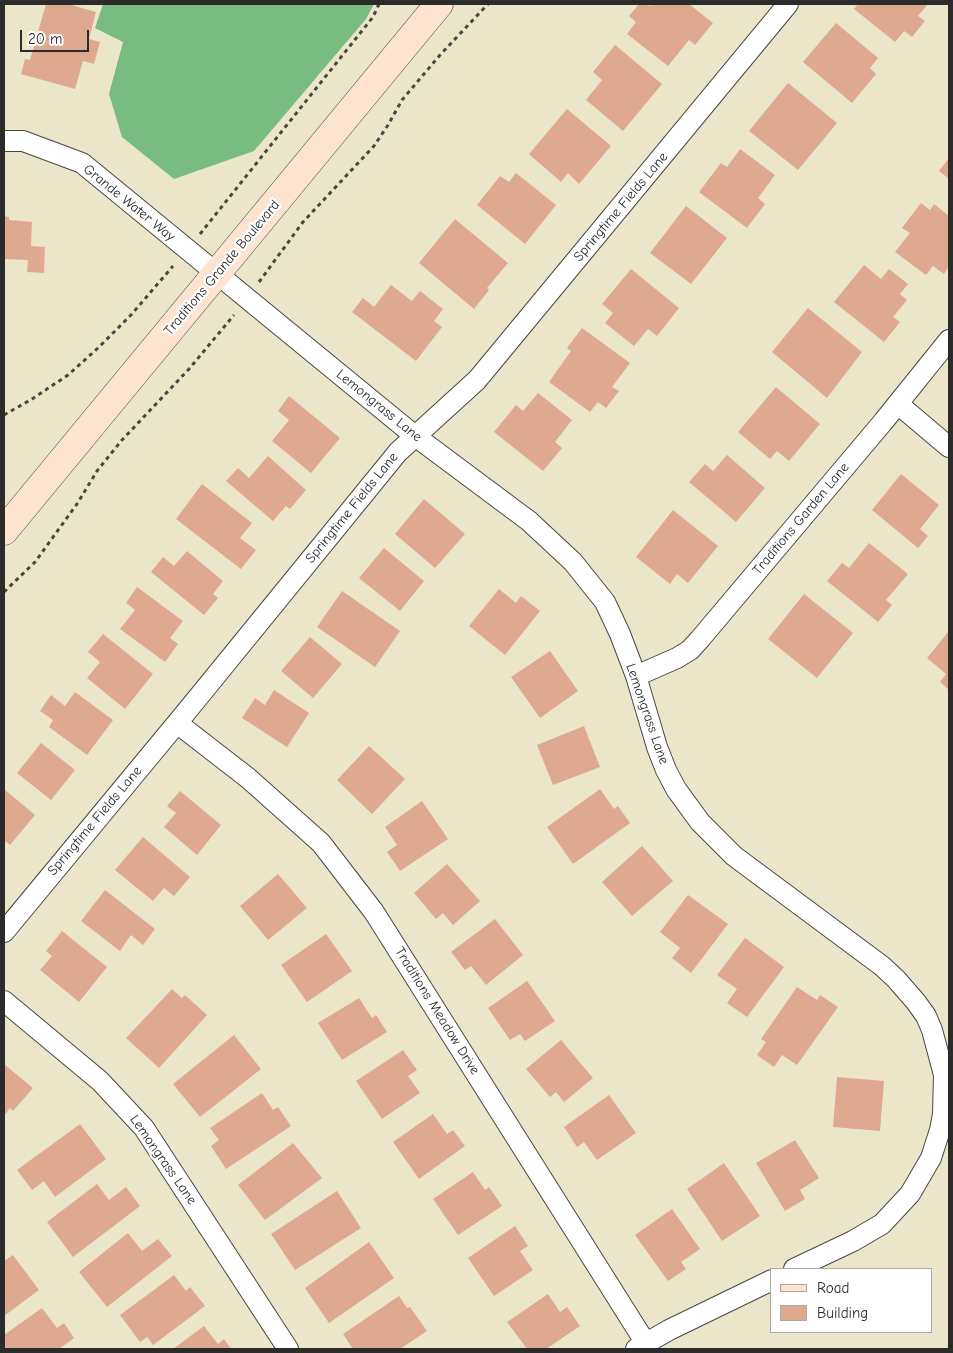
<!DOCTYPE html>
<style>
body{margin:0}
#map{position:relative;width:953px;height:1353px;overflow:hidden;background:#ebe6ca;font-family:"Comic Neue",sans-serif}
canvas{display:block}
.frame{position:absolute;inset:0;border:5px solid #2b2b2b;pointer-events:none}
.legend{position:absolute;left:770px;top:1268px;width:162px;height:65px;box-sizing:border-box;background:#fff;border:1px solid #aaa;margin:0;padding:6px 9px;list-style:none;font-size:15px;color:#2b2b2b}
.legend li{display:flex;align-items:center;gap:10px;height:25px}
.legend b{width:25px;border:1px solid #aaa}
.scale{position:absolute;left:20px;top:30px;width:69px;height:22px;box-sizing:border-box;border:2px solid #2b2b2b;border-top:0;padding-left:6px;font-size:15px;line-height:18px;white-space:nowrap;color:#2b2b2b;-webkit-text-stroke:4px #fff;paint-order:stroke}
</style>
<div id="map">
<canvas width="953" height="1353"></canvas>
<div class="frame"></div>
<ul class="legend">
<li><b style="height:6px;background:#fde4d1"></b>Road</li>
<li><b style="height:14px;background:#dfa98f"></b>Building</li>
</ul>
<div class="scale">20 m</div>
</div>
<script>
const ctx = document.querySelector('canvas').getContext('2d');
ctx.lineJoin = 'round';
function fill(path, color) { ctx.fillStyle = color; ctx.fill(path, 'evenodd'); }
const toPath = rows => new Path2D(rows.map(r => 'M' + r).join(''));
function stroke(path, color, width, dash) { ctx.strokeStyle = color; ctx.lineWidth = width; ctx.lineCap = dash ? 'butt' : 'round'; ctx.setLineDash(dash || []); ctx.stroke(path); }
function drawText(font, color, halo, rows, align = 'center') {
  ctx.font = font + ' "Comic Neue",sans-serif'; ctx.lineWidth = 4.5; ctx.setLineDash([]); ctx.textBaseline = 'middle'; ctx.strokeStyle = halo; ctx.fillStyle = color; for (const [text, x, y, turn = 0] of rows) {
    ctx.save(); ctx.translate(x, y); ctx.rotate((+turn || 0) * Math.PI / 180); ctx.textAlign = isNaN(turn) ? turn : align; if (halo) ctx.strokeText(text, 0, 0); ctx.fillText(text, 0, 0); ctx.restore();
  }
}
const forest = toPath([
 [103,4,374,4,366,19,254,151,174,179,122,137,109,94,123,42,95,28]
]);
const building = toPath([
 [46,4,68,4,96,12,89,39,100,42,94,64,83,61,75,89,21,74,25,59,30,60],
 [639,4,648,4,650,6,652,4,689,4,713,23,695,45,689,40,668,66,627,34,636,22,629,16],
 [858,4,928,4,918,16,925,21,912,37,904,31,895,42,854,9],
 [836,23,878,58,870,68,876,74,852,103,803,62],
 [615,45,662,84,623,131,586,100,602,80,593,72],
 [788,83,837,123,798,170,749,131],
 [567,109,611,146,579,184,568,173,561,182,529,154],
 [740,149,775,175,758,198,765,204,747,228,699,192,721,163,727,167],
 [949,158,949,179,939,171],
 [516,173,556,205,525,244,477,205,500,176,509,182],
 [921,203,930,210,934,204,949,216,949,266,944,274,933,266,926,275,895,252,910,233,902,228],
 [686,206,727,238,691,284,650,253],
 [4,216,9,217,9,220,32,222,31,246,45,247,44,273,27,272,28,260,4,259],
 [455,219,508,263,487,288,489,290,474,309,419,263],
 [864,265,881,279,889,269,908,284,900,294,907,300,893,317,900,322,884,342,834,302],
 [631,269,679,308,657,336,648,329,634,346,605,323,613,313,602,304],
 [391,285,412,301,420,291,443,309,434,321,442,327,416,361,352,312,363,298,374,307],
 [808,308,862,352,827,398,772,352],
 [582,328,630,363,612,387,619,391,606,408,598,402,590,412,549,382,571,351,567,348],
 [776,387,820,424,789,461,777,451,770,459,738,432],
 [538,393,572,420,555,442,562,448,543,471,494,432,516,405,523,411],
 [289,396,340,438,311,473,272,441,289,420,278,411],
 [727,455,765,488,736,522,689,482,705,464,713,471],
 [268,456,306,490,290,509,286,506,273,521,226,481,238,468,249,478],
 [901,474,939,505,920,529,928,536,918,548,872,510],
 [202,484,252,523,240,538,256,550,241,569,176,519],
 [424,499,465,534,435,568,395,534],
 [673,510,718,546,688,583,677,574,670,584,636,557],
 [869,543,908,574,886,600,892,605,878,622,827,581,842,563,849,568],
 [384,548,424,581,400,611,359,578],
 [187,551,223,581,213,594,218,598,204,615,151,572,163,557,174,566],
 [137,587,183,621,170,638,178,644,165,662,120,629,135,610,126,603],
 [499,589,516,603,521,596,540,611,505,655,469,626],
 [342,591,400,631,375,667,317,627],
 [804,594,853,633,817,678,768,639],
 [949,631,949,690,940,682,946,674,927,658],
 [103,634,153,674,125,709,87,678,100,662,88,652],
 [310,637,342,664,313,698,281,671],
 [550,651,578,691,540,718,511,677],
 [274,690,309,713,287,747,242,718,255,698,265,705],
 [75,692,113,720,87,755,49,727,53,720,40,711,51,695,65,706],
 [584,726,600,767,553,785,537,745],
 [41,743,75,770,51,800,17,773],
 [369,746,405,779,372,814,337,780],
 [4,789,35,815,10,845,4,840],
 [600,789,614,809,618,806,630,823,573,864,547,827],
 [180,791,221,825,197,855,164,827,176,813,167,806],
 [422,801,448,839,400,871,387,852,397,845,385,827],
 [143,837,190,877,174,896,164,888,153,901,115,870],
 [642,846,673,881,632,916,602,882],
 [447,864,480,901,453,925,443,913,436,919,414,893],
 [278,874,307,908,268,940,240,906],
 [105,890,155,929,143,945,131,935,120,951,81,921],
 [688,895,728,924,691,973,672,958,680,948,660,932],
 [495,919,523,955,486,985,471,966,465,970,451,952],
 [62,931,107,967,79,1002,40,970,52,956,46,951],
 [326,934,352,971,307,1002,281,965],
 [745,938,784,967,747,1017,727,1003,737,989,717,975],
 [527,981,555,1021,525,1041,520,1034,510,1040,488,1008],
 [797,987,817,1000,820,995,838,1007,797,1065,782,1055,774,1067,757,1055,766,1042,761,1039],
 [172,989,182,998,185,995,207,1015,159,1068,126,1038],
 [359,998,372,1018,376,1015,387,1032,342,1060,318,1023],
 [234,1035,261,1069,200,1117,173,1084],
 [561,1040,593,1078,564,1102,556,1092,550,1097,526,1069],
 [403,1050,417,1070,408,1076,420,1093,382,1119,356,1081],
 [4,1064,33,1088,13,1111,10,1108,4,1116],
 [837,1077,884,1081,880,1131,833,1127],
 [262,1093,273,1110,278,1107,291,1126,226,1169,211,1146,219,1140,210,1128],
 [609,1095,636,1133,597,1160,584,1142,577,1147,564,1127],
 [433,1114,447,1134,453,1130,465,1146,419,1179,393,1142],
 [80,1124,106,1159,55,1197,44,1181,32,1190,17,1170],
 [795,1140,819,1178,800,1190,805,1199,785,1211,756,1163],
 [293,1143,322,1178,265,1220,238,1185],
 [724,1163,760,1216,722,1241,687,1189],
 [473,1172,485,1190,489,1187,502,1206,458,1235,433,1199],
 [97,1184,109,1200,126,1187,140,1206,73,1257,47,1222],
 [337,1191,361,1228,295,1270,271,1234],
 [672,1209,700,1249,681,1262,686,1269,668,1281,635,1235],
 [515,1226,528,1246,520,1251,533,1270,494,1296,468,1258],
 [128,1233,142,1251,158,1239,172,1256,107,1307,79,1272],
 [369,1242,394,1278,329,1323,305,1288],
 [13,1255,39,1290,4,1316,4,1261],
 [174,1275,186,1291,190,1287,205,1306,153,1345,147,1337,140,1342,120,1315],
 [548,1294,560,1312,567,1307,580,1326,546,1349,527,1349,507,1322],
 [399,1296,407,1308,410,1307,427,1331,400,1349,353,1349,343,1334],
 [42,1308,57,1328,64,1323,74,1338,59,1349,4,1349,4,1335],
 [204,1326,218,1344,224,1339,231,1349,173,1349]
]);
const path = toPath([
 [200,234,373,17,379,4],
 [259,282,303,222,374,146,388,125,402,100,440,55,488,4],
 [4,415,32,399,68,375,98,348,131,315,173,266],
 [4,592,35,562,77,504,97,471,122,440,189,369,234,315]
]);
const street = toPath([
 [4,141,23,141,82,163,415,436,529,521,573,562,605,602,620,634,636,676,657,747,666,770,676,789,700,822,734,856,882,966,896,979,916,1002,926,1016,932,1030,944,1075,943,1114,940,1130,931,1158,910,1194,882,1224,853,1241,794,1269],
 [898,404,949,447],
 [636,676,677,658,690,650,700,639,883,422,949,340],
 [177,723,248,778,321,843,374,912,645,1342],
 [4,932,191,706,398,452,477,380,788,4],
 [4,1001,100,1081,144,1128,288,1349],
 [636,1349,669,1330,772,1280]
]);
const secondary = toPath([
 [4,531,439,4]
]);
const streetNames = [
 ["Grande Water Way",129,203,39],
 ["Springtime Fields Lane",621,207,-50],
 ["Traditions Grande Boulevard",222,268,-50],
 ["Lemongrass Lane",379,406,39],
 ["Springtime Fields Lane",352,508,-51],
 ["Traditions Garden Lane",801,519,-50],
 ["Lemongrass Lane",647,714,71],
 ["Springtime Fields Lane",95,821,-50],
 ["Traditions Meadow Drive",437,1011,58],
 ["Lemongrass Lane",163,1160,55]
];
fill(forest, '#78bc80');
fill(building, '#dfa98f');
stroke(street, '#484743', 22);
stroke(secondary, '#484743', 29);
stroke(path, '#484743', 3, [4, 4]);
stroke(street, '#fff', 20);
stroke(secondary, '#fde4d1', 28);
drawText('14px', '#2b2b2b', '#fff', streetNames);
</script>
